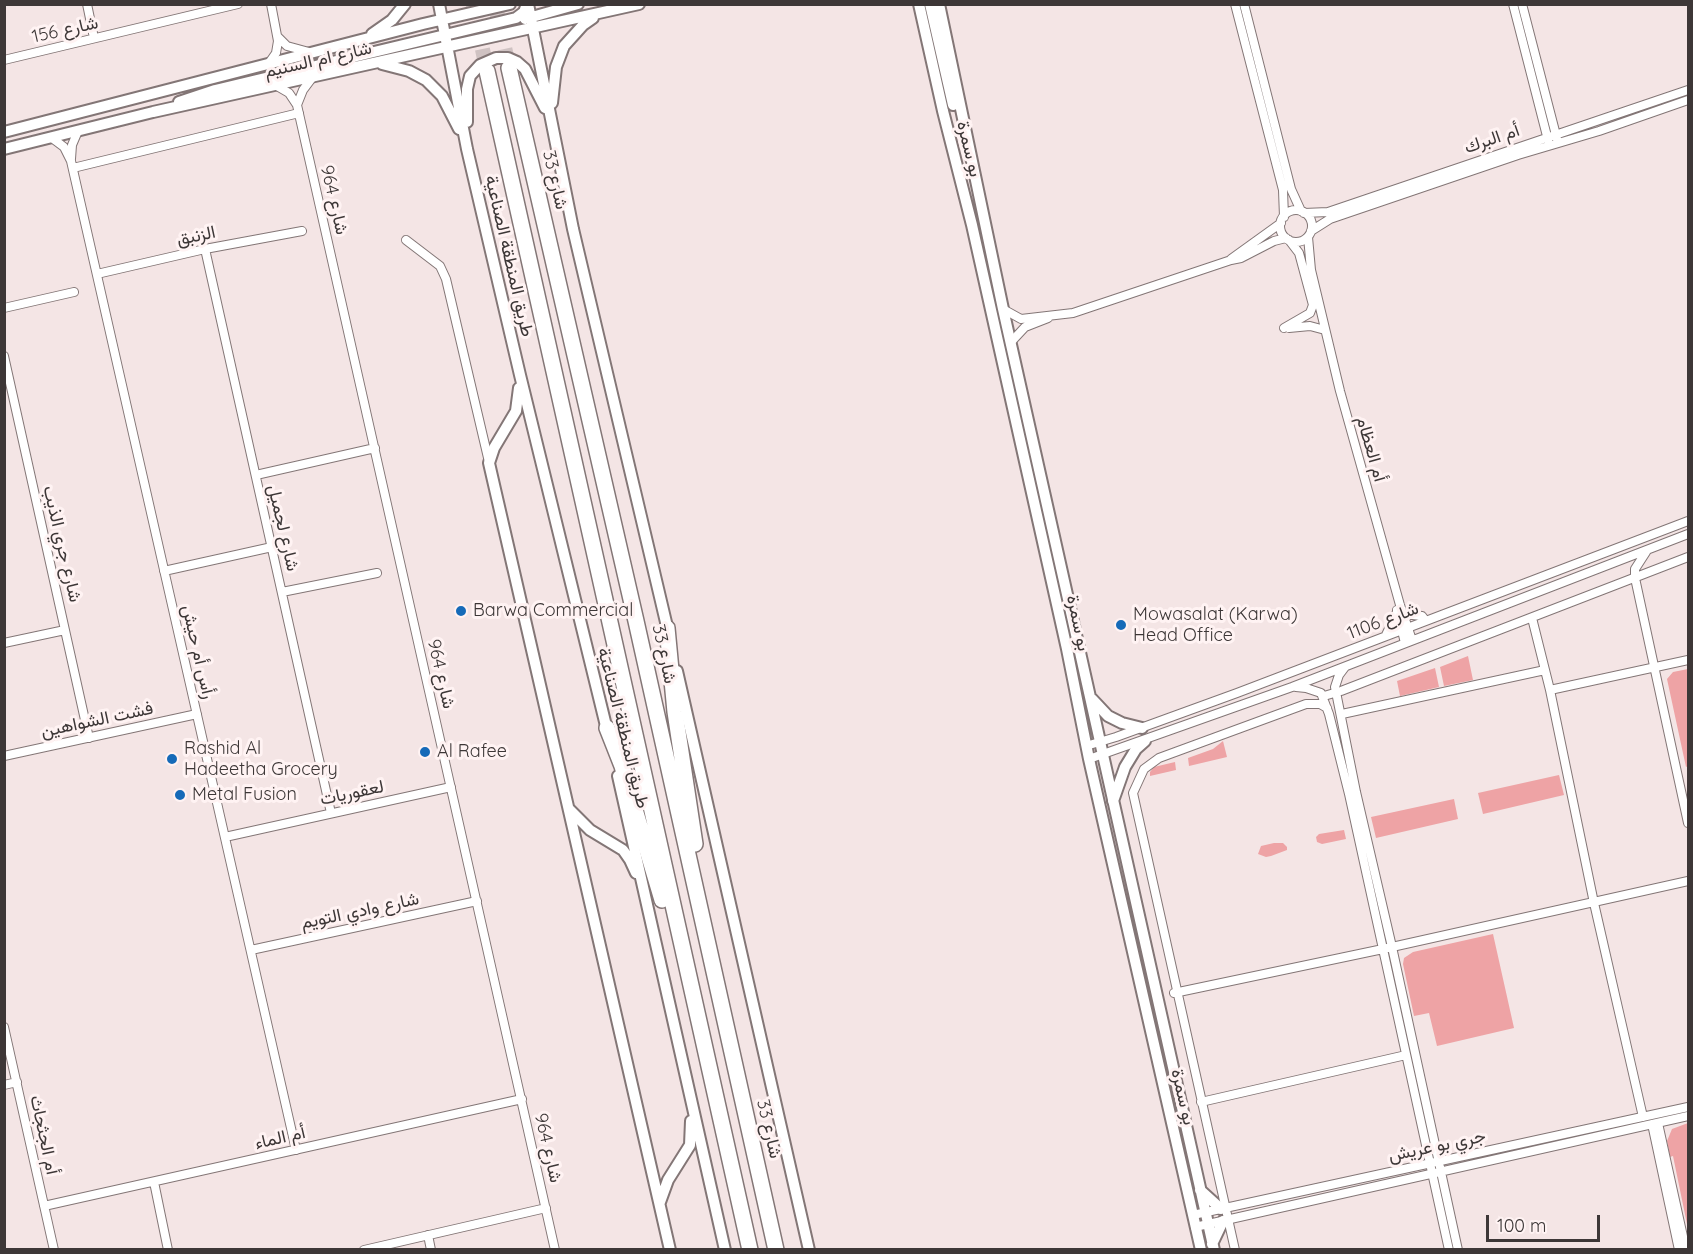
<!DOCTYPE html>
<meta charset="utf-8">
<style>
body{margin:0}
#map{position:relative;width:1693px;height:1254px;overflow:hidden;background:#f4e5e5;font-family:Quicksand,sans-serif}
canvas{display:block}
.frame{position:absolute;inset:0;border:6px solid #3d3737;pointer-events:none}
.scale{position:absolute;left:1486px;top:1215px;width:114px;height:27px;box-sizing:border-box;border:3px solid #3d3737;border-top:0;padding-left:8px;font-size:18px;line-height:21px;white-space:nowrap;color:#3d3737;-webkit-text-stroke:4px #fff3f3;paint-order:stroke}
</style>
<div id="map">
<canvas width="1693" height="1254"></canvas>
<div class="frame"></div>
<div class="scale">100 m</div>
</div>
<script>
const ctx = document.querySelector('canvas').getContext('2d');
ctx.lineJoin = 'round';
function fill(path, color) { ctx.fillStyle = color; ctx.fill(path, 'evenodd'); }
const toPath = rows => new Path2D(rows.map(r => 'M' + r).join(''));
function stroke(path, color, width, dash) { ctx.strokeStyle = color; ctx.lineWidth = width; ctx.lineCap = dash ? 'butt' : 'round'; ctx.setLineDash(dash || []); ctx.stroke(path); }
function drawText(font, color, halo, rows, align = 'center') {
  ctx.font = font + ' Quicksand,Vazirmatn,sans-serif'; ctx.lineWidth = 6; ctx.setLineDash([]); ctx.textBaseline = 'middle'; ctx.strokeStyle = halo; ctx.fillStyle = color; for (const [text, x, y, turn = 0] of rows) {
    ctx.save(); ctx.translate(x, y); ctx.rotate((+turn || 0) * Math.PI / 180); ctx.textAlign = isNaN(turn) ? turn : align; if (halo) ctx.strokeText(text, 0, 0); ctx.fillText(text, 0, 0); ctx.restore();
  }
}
const green = toPath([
 [1468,656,1473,680,1444,686,1440,667],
 [1435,668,1439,687,1400,696,1397,681],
 [1688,669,1688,766,1686,767,1667,679,1673,672],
 [1223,741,1227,757,1189,766,1188,758,1213,749],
 [1175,762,1176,770,1150,776,1150,772,1154,767],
 [1559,775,1564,795,1483,814,1478,793],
 [1454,799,1458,819,1376,838,1371,817],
 [1344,830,1346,839,1322,844,1317,842,1316,837,1319,834],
 [1274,843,1283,843,1287,847,1287,850,1271,856,1266,857,1258,854,1261,846],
 [1493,934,1514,1028,1437,1046,1429,1013,1414,1016,1403,964,1404,958,1413,952],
 [1688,1123,1688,1229,1673,1156,1670,1157,1667,1141,1672,1129]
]);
const highwayTunnel = toPath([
 [473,4,487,71],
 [495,4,509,68]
]);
const street = toPath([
 [87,4,94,38],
 [1235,4,1283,190,1284,217],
 [1244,4,1291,189,1301,211],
 [1513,4,1548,140],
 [1522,4,1557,139],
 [278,37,287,46,309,52],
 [4,60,238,4],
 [269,63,276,53,278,41,271,4],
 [277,86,289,93,297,105,555,1250],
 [297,105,303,90,312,78],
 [52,138,64,147,71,161,296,1150],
 [71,159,72,145,78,131],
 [73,168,299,113],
 '1280 226a16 16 0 1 1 32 0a16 16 0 1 1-32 0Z',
 [1304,213,1328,212,1688,90],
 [1311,231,1330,219,1518,155,1599,131,1688,100],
 [1308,237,1311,270,1340,391,1400,605,1412,640],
 [406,240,440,266,446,279,489,462],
 [205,249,331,813],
 [1231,259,1281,223],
 [97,274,205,249,302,231],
 [4,308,74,292],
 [1003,309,1021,319,1073,313,1231,260,1241,258,1274,241,1286,238],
 [1284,328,1310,313,1313,305,1299,253,1289,240],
 [1289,328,1310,326,1325,330],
 [1011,342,1025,327,1048,318],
 [4,356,89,738],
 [256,475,375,448],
 [1646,552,1635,569,1635,578,1688,823],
 [164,571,272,547],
 [282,592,377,573],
 [1397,610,1405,643],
 [1403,614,1422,616,1425,620],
 [1532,618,1550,690,1594,903,1643,1117],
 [1386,635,1397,612],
 [4,643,65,630],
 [1345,667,1339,675,1335,687,1356,792,1392,947,1458,1250],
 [1296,687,1306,688,1321,693,1329,714,1349,794,1449,1250],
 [1550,690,1688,660],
 [1324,696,1341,691,1688,557],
 [1342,714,1545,670],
 [1086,746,1116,737,1237,693,1688,521],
 [4,756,197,714],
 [1089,759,1292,687,1688,534],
 [225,837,451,787],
 [251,950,477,901],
 [1174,993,1383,949,1688,881],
 [4,1027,54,1250],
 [4,1085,17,1082],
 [1201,1102,1406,1055],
 [1658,1123,1686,1250],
 [1652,1124,1679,1250],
 [154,1182,168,1250],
 [44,1206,522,1099],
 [1193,1215,1688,1107],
 [1195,1227,1688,1116],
 [428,1235,431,1250],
 [364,1250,546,1208],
 [1235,1250,1133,793,1144,769,1159,758,1306,704,1320,704,1327,708]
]);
const secondary = toPath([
 [439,4,467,149,520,375,608,734],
 [528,4,573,229,669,635],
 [919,4,943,111,972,225,1067,649,1089,759,1201,1250],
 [930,4,953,105],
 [939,4,1003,309,1214,1250],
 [525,19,578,4],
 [372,34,392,20,405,4],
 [382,64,409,71,426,80,442,96,459,129],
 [179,102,215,90,516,18,524,12,527,4],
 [552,103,556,67,564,46,583,25,593,18],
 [467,122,467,89,470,76,480,65,496,58,508,58,517,62,525,69,545,108],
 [4,132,423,24,510,4],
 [4,149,153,112,639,4],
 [519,388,516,411,494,448,489,463,670,1250],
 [677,671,809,1250],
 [1092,699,1108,716,1122,723,1142,728],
 [618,776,725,1250],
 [1113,801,1125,767,1136,749,1145,741],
 [569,809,590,830,623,850,630,860,636,873],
 [1200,1190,1221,1209],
 [660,1202,668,1180,690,1145,691,1121],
 [1212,1244,1223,1221]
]);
const highway = toPath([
 [509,68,636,621,776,1250],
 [487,71,750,1250],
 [667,628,675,712,695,844],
 [607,728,622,766,662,900]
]);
const markers = [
 [461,611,6,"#156ab8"],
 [1121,625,6,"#156ab8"],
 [425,752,6,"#156ab8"],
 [172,759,6,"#156ab8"],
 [180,795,6,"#156ab8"]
];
const streetNames = [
 ["شارع 156",65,30,-13],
 ["شارع ام السنيم",318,60,-13],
 ["أم البرك",1492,139,-19],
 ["بو سمرة",969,149,76],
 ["شارع 33",555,180,77],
 ["شارع 964",334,200,77],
 ["الزنبق",196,236,-12],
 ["طريق المنطقة الصناعية",509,256,77],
 ["أم العظام",1371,449,74],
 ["شارع لجميل",283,528,77],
 ["شارع جري الذيب",62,544,77],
 ["شارع 1106",1383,621,-21],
 ["بو سمرة",1078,623,78],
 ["رأس أم حيش",198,652,77],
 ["شارع 33",664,654,78],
 ["شارع 964",441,674,77],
 ["فشت الشواهين",97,720,-12],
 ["طريق المنطقة الصناعية",623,728,76],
 ["لعقوريات",352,793,-12],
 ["شارع وادي التويم",360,911,-12],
 ["بو سمرة",1183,1097,77],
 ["شارع 33",769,1129,77],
 ["أم الجثجاث",44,1135,78],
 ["أم الماء",280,1138,-13],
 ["جري بو عريش",1437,1146,-12],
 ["شارع 964",548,1148,77]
];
const poiNames = [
 ["Barwa Commercial",473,611],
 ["Mowasalat (Karwa)",1133,615],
 ["Head Office",1133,636],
 ["Rashid Al",184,749],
 ["Hadeetha Grocery",184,770],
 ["Al Rafee",437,752],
 ["Metal Fusion",192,795]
];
fill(green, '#eea3a5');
stroke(highwayTunnel, '#cfc2c2', 15, [15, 8]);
stroke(street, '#837676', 10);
stroke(secondary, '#837676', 14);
stroke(highway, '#837676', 18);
stroke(street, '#fff', 8);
stroke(secondary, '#fff', 10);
stroke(highway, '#fff', 15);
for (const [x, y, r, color] of markers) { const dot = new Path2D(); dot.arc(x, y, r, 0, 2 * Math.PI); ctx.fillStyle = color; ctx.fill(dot); stroke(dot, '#fff3f3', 2); }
drawText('18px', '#3d3737', '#fff3f3', streetNames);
drawText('18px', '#3d3737', '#fff3f3', poiNames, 'left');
</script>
